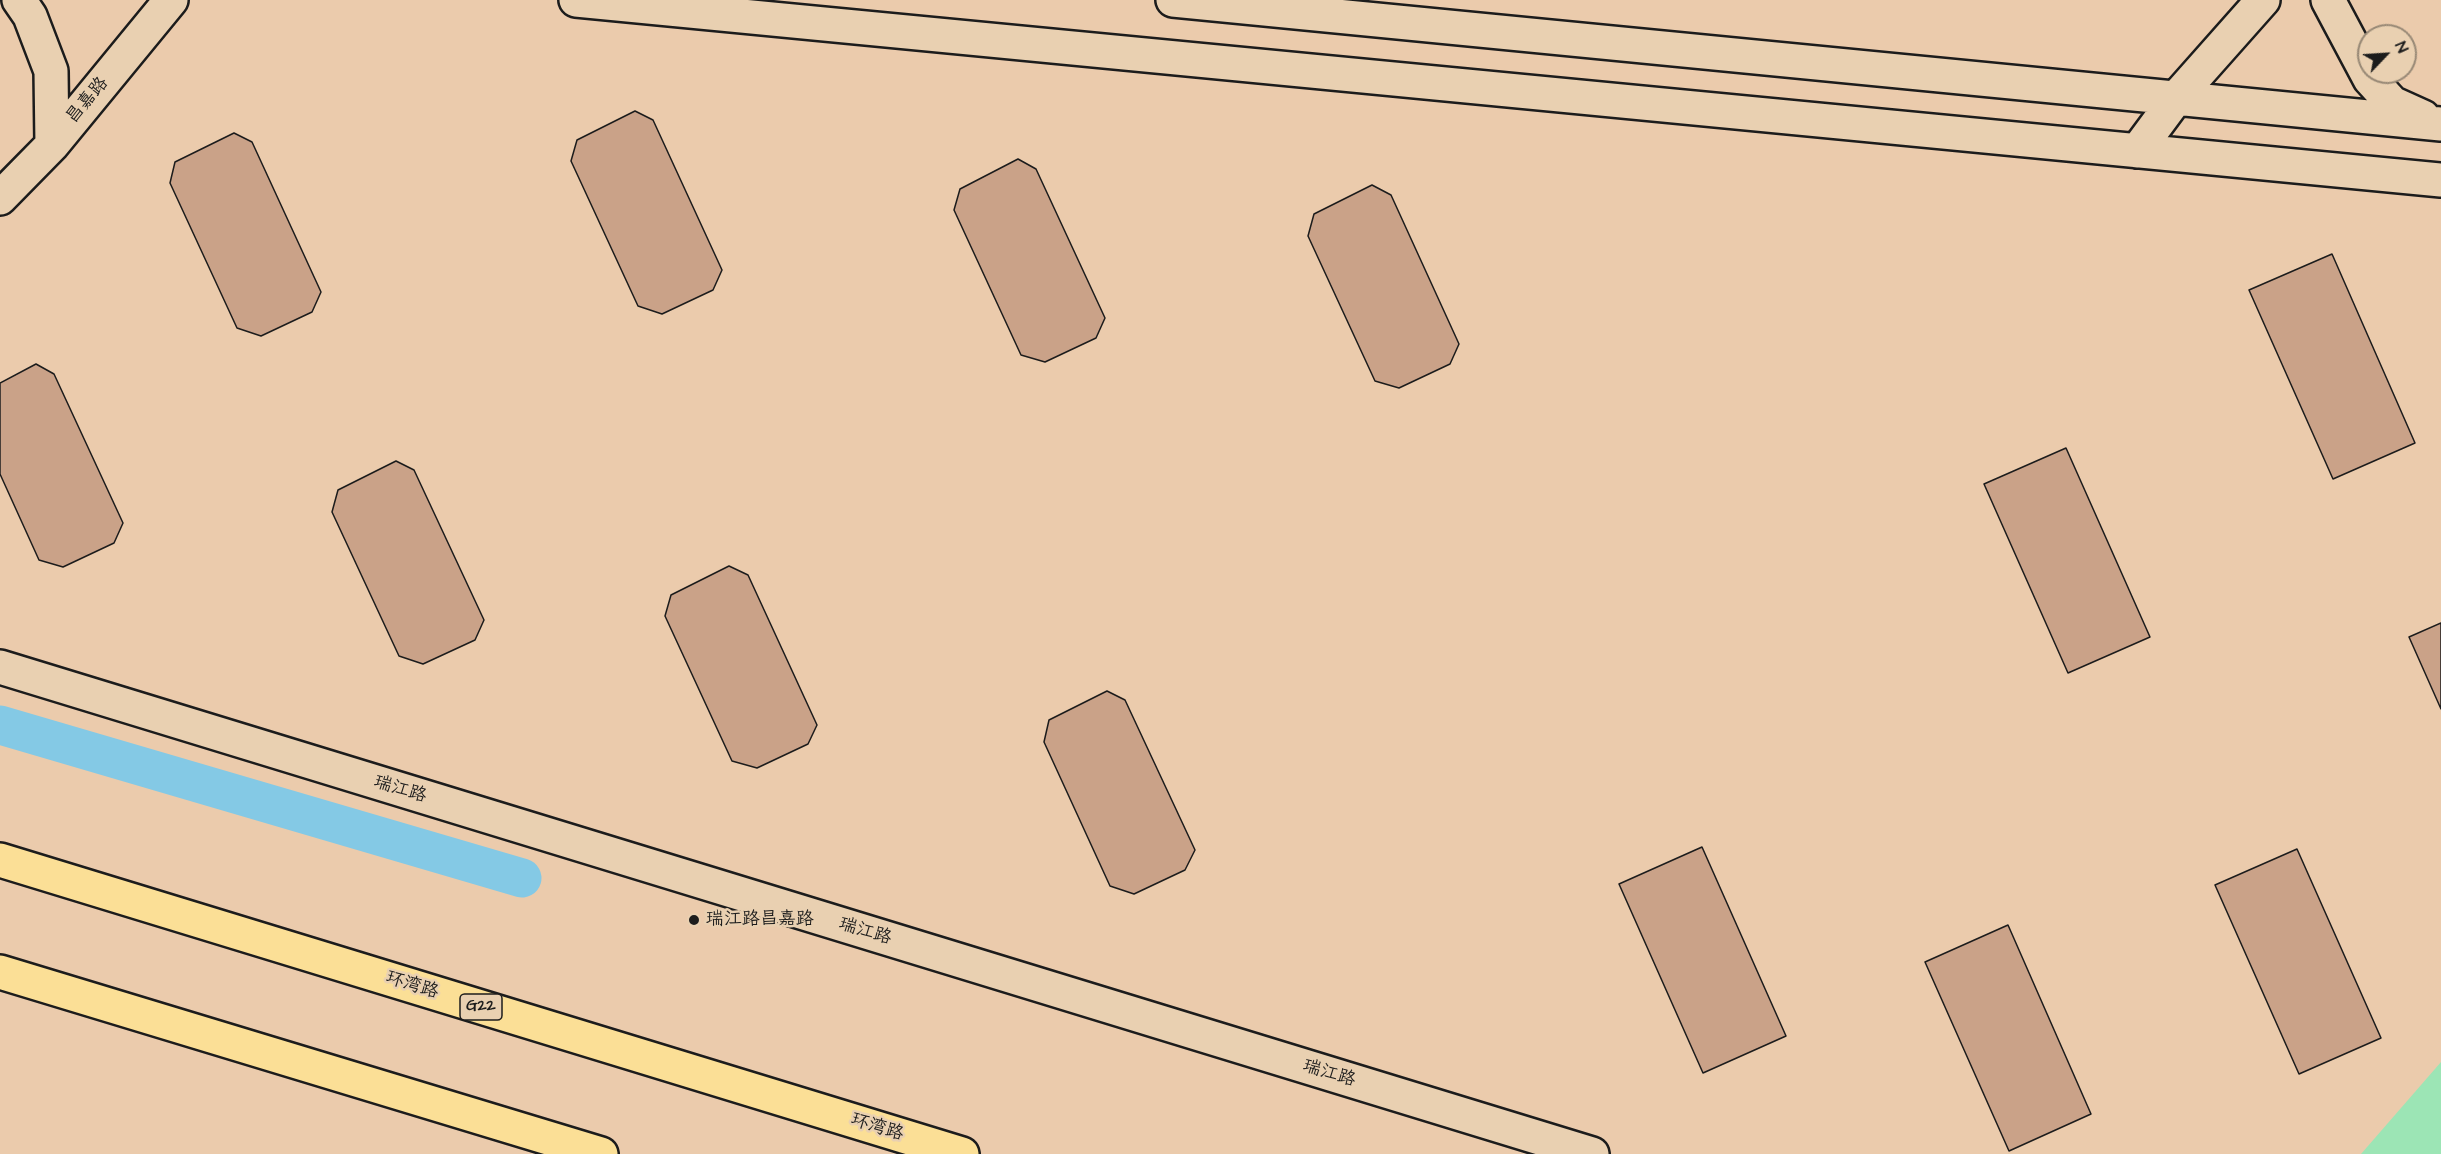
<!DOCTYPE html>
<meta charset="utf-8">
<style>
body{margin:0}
#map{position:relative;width:2441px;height:1154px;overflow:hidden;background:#ebcbac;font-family:"Architects Daughter",sans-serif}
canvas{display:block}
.north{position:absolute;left:2357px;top:24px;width:60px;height:60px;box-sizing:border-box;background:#e9d0b1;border:2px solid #978875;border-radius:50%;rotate:65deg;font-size:16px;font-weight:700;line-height:24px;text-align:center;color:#1c1c1c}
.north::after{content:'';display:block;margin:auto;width:21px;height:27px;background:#1c1c1c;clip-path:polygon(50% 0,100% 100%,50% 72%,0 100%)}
</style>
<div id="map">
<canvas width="2441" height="1154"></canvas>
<div class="north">N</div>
</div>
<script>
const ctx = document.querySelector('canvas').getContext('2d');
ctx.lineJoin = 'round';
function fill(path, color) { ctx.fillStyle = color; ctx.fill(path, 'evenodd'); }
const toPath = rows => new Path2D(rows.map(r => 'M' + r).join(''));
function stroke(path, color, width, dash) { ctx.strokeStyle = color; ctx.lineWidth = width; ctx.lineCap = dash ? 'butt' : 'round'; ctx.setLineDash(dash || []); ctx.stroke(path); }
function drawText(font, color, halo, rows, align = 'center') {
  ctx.font = font + ' "Architects Daughter","LXGW WenKai TC",sans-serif'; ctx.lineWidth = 5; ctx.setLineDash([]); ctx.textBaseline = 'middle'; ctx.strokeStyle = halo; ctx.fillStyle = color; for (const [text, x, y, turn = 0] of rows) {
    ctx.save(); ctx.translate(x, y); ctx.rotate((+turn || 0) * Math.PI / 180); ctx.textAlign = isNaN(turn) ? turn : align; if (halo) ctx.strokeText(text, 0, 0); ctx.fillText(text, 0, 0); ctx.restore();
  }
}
const green = toPath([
 [2441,1062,2441,1154,2361,1154]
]);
const canal = toPath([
 [0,725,522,878]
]);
const building = toPath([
 [635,111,653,120,722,270,713,290,662,314,638,306,571,161,577,140,635,111],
 [234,133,252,142,321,292,312,312,261,336,237,328,170,183,175,162,234,133],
 [1018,159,1036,169,1105,318,1096,338,1045,362,1021,355,954,210,960,189,1018,159],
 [1372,185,1391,195,1459,344,1450,364,1399,388,1375,381,1308,236,1314,214,1372,185],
 [2332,254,2415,443,2333,479,2249,290,2332,254],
 [36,364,54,374,123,523,114,543,63,567,39,560,0,474,0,383,36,364],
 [2066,448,2150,637,2068,673,1984,484,2066,448],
 [396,461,414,470,484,620,475,640,423,664,399,656,332,512,338,490,396,461],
 [729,566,748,575,817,725,808,744,757,768,732,761,665,616,671,595,729,566],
 [2441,623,2441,709,2409,637,2441,623],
 [1107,691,1125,700,1195,850,1185,870,1134,894,1110,886,1044,742,1049,720,1107,691],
 [1702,847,1786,1036,1703,1073,1619,884,1702,847],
 [2297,849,2381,1038,2299,1074,2215,885,2297,849],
 [2008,925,2091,1114,2009,1151,1925,962,2008,925]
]);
const minor = toPath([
 [0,667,1592,1154]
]);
const tertiary = toPath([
 [19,0,30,16,51,71,52,145],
 [576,0,2441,180],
 [1173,0,2441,124],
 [2328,0,2370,79,2392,103,2423,117],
 [2137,151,2177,97,2263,0],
 [0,198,52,145,171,0]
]);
const trunk = toPath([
 [0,860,962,1154],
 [0,972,601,1154]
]);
const markers = [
 [694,920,6,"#1c1c1c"]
];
const shields = [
 [481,1007,42]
];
const shieldNames = [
 ["G22",481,1007]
];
const streetNames = [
 ["昌嘉路",88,101,-50],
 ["瑞江路",400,790,17],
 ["瑞江路",865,932,17],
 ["环湾路",412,986,17],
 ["瑞江路",1329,1074,17],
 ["环湾路",877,1128,17]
];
const poiNames = [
 ["瑞江路昌嘉路",706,920]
];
fill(green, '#9ce5b5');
stroke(canal, '#84c9e5', 39);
fill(building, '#caa288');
stroke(building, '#1c1c1c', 1.5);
stroke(minor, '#1c1c1c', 38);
stroke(tertiary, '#1c1c1c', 38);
stroke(trunk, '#1c1c1c', 38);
stroke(minor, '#e9d0b1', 33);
stroke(tertiary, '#e9d0b1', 33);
stroke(trunk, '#fbdf96', 33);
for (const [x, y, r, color] of markers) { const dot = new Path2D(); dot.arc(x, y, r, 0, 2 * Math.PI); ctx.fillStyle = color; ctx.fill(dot); stroke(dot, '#e9d0b1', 2); }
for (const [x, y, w] of shields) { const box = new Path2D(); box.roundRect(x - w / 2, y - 13, w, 26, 4.5); ctx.fillStyle = '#e9d0b1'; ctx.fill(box); stroke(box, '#1c1c1c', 1.5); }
drawText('bold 16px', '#1c1c1c', null, shieldNames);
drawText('18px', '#1c1c1c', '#e9d0b1', streetNames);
drawText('18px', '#1c1c1c', '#e9d0b1', poiNames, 'left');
</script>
